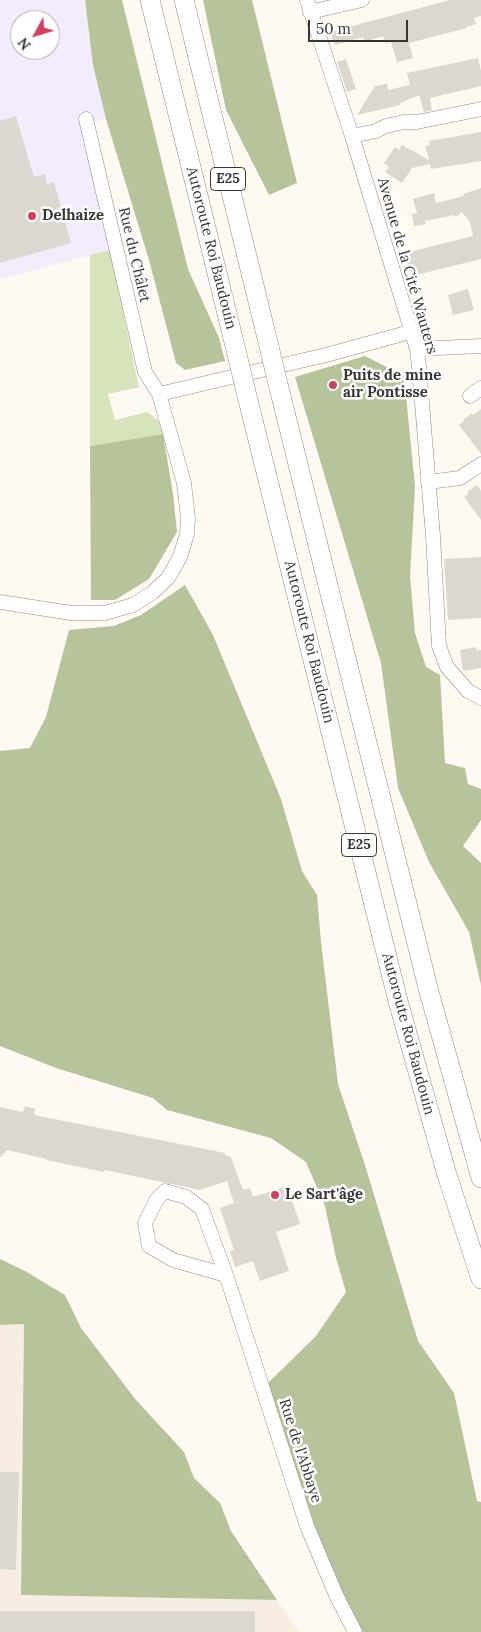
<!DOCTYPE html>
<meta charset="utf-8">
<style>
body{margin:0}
#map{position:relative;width:481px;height:1632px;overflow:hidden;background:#fef9f3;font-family:Lora,serif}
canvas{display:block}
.north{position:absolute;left:10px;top:10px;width:50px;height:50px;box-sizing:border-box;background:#fff;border:1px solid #afafae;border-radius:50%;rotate:231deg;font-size:14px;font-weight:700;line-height:20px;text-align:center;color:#383634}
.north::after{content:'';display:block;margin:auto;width:18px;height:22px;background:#d1415e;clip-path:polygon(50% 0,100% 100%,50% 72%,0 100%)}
.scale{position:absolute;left:308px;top:20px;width:100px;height:22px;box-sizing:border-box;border:2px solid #383634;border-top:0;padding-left:6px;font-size:15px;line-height:18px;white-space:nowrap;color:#383634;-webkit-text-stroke:4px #fff;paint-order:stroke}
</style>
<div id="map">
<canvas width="481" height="1632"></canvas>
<div class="north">N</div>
<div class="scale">50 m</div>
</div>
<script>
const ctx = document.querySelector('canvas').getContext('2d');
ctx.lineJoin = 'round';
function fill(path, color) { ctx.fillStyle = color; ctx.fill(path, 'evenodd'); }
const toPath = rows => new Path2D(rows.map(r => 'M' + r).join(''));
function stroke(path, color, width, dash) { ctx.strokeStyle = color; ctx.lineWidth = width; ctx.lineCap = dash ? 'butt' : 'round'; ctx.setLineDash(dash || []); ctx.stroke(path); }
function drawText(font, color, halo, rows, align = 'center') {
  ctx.font = font + ' Lora,serif'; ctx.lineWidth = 5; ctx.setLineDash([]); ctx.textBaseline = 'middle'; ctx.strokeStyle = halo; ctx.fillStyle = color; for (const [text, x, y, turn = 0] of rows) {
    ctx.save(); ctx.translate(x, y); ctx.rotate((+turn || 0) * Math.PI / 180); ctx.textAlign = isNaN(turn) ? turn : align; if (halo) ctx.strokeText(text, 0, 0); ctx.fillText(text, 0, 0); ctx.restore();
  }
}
const commercial = toPath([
 [0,0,85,0,93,65,106,119,82,126,110,250,0,279],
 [20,20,50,20,50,50,20,50]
]);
const built = toPath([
 [24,1324,21,1595,277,1600,299,1632,0,1632,0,1325]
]);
const green = toPath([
 [110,250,139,387,108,394,115,420,147,412,158,420,163,434,90,446,90,255]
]);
const forest = toPath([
 [85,0,122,0,188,269,219,338,225,361,185,370,176,363,149,260,106,119,93,65],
 [203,0,252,0,297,183,269,195,226,110],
 [365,356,404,376,415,486,410,577,415,633,426,667,440,675,445,763,465,768,468,784,481,789,481,820,463,846,481,863,481,985,469,932,429,862,398,788,381,663,295,377],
 [163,434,173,494,177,532,149,579,115,600,91,600,90,446],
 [185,585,213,635,281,799,302,871,317,895,321,942,338,1084,365,1165,418,1341,454,1393,477,1501,481,1502,481,1632,355,1632,337,1597,263,1388,316,1336,346,1292,336,1258,325,1206,306,1162,271,1138,167,1110,153,1098,56,1068,0,1046,0,751,30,748,46,717,69,630,114,626,141,615],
 [0,1259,25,1271,65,1295,81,1328,136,1400,184,1452,194,1478,220,1503,231,1531,277,1600,21,1595,24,1324,0,1325]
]);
const building = toPath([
 [450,0,481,0,481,16,474,18,476,24,466,27,467,28,409,43,413,58,397,62,391,42,385,43,383,36,364,42,363,37,335,45,330,32],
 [478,58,481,71,481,86,430,98,432,110,424,112,419,95,400,103,400,105,357,115,375,86,387,84,388,90,410,85,407,73],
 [346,59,356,89,347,92,337,62],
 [16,116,34,177,45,174,47,184,54,182,71,243,0,263,0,121],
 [481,132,481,161,431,169,430,164,412,168,402,183,385,172,389,167,384,163,395,147,399,150,402,145,429,160,425,146,430,145,429,141],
 [481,188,481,259,412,276,405,253,473,236,470,222,462,212,456,217,454,215,425,221,426,224,414,226,412,214,417,213,413,199,434,193,436,203,464,196,463,194],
 [468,289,474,310,453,315,448,295],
 [481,409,481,454,459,425,464,421,463,420,472,413,473,415],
 [477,485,481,491,481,520,464,497,469,494,467,492],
 [481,557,481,618,448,620,444,559],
 [476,647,477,651,481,650,481,668,463,671,460,650],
 [25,1106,35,1109,34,1115,225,1153,225,1155,231,1157,243,1190,250,1188,253,1197,287,1186,300,1224,276,1232,289,1271,260,1281,253,1261,235,1267,230,1251,234,1250,220,1208,234,1203,227,1181,200,1190,105,1170,104,1172,46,1160,46,1159,7,1150,0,1158,0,1107,23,1112],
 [0,1472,19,1472,16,1570,0,1569],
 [0,1611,255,1611,255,1632,0,1632]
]);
const minor = toPath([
 [307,0,352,136,417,349,419,367,433,536,439,646,447,667,468,691,481,698],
 [310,12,362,0],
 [86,119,145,372,159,394],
 [352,136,376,131,386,126,404,122,417,122,481,109],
 [417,349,481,346],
 [470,396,481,388],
 [428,482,460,478,481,464],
 [0,602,71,613,105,613,133,605,152,593,168,578,180,557,187,534,188,518,184,483,159,394,326,355,410,332],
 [226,1275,173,1260,149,1246,145,1223,157,1199,165,1191,186,1197,202,1209,226,1275,233,1296,307,1526,337,1597,355,1632]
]);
const highway = toPath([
 [150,0,233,338],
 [184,0,265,330],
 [281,396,428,988,481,1178],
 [250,408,398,1001,447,1175,481,1279]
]);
const highwayBridge = toPath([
 [265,330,281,396],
 [233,338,250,408]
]);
const markers = [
 [32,216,5,"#d1415e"],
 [333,385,5,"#d1415e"],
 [275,1195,5,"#d1415e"]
];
const shields = [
 [228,179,35],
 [359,845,35]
];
const shieldNames = [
 ["E25",228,179],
 ["E25",359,845]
];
const poiNames = [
 ["Delhaize",42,216],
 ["Puits de mine",343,376],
 ["air Pontisse",343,393],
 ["Le Sart'âge",285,1195]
];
const streetNames = [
 ["Autoroute Roi Baudouin",211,248,76],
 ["Rue du Châlet",134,255,77],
 ["Avenue de la Cité Wauters",407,266,74],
 ["Autoroute Roi Baudouin",309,642,76],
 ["Autoroute Roi Baudouin",408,1034,75],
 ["Rue de l'Abbaye",300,1451,72]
];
fill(commercial, '#f3ecfd');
fill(built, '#f8ede2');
fill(green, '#d7e4bb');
fill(forest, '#b7c49b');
fill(building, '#ddd7d2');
stroke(minor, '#908b86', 15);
stroke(highway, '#908b86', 20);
stroke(minor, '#fff', 14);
stroke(highway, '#fff', 19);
stroke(highwayBridge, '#908b86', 20, []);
stroke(highwayBridge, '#fff', 19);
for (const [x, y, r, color] of markers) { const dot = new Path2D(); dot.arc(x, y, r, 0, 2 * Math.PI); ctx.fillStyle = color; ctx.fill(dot); stroke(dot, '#fff', 2); }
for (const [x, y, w] of shields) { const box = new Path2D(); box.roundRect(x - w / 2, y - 11.5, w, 23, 4); ctx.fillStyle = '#fff'; ctx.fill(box); stroke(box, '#383634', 1); }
drawText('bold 14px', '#383634', null, shieldNames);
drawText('bold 15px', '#383634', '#fff', poiNames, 'left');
drawText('15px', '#383634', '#fff', streetNames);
</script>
